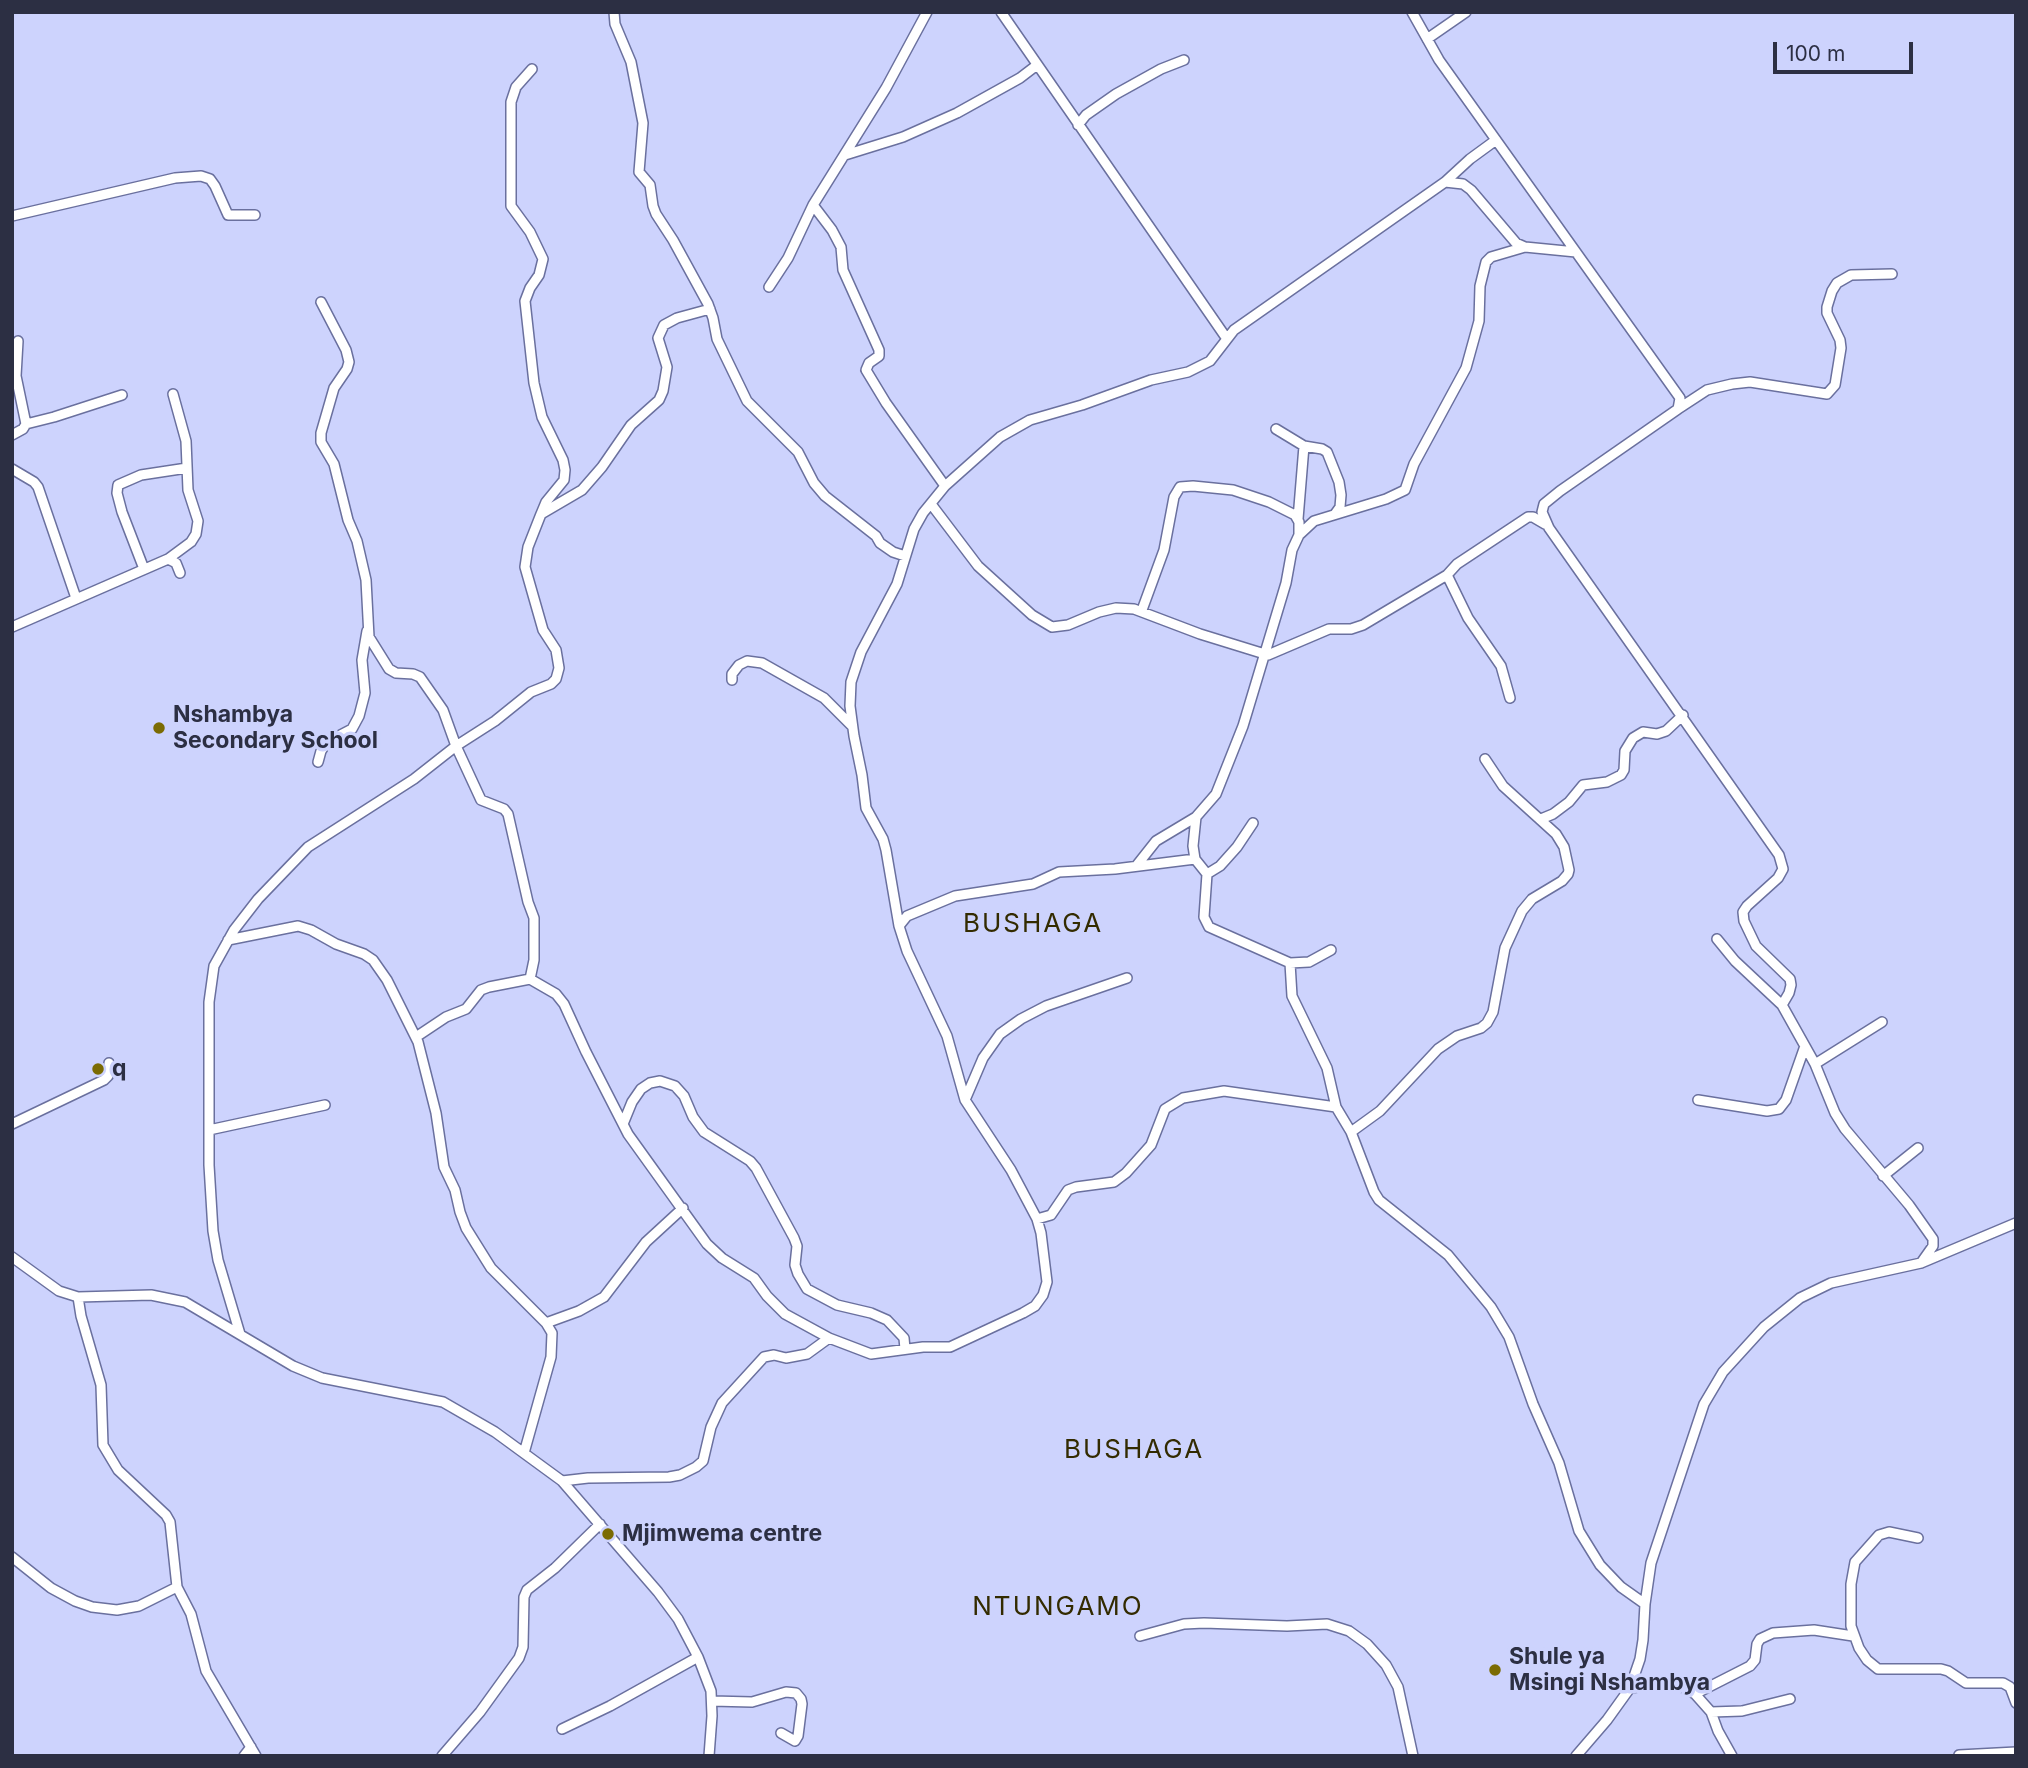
<!DOCTYPE html>
<style>
body{margin:0}
#map{position:relative;width:2028px;height:1768px;overflow:hidden;background:#cdd3fd;font-family:Inter,sans-serif}
canvas{display:block}
.frame{position:absolute;inset:0;border:14px solid #2c2f43;pointer-events:none}
.scale{position:absolute;left:1773px;top:42px;width:140px;height:32px;box-sizing:border-box;border:4px solid #2c2f43;border-top:0;padding-left:9px;font-size:21px;line-height:24px;white-space:nowrap;color:#2c2f43;-webkit-text-stroke:5px #cdd3fd;paint-order:stroke}
</style>
<div id="map">
<canvas width="2028" height="1768"></canvas>
<div class="frame"></div>
<div class="scale">100 m</div>
</div>
<script>
const ctx = document.querySelector('canvas').getContext('2d');
ctx.lineJoin = 'round';
const toPath = rows => new Path2D(rows.map(r => 'M' + r).join(''));
function stroke(path, color, width, dash) { ctx.strokeStyle = color; ctx.lineWidth = width; ctx.lineCap = dash ? 'butt' : 'round'; ctx.setLineDash(dash || []); ctx.stroke(path); }
function drawText(font, color, halo, rows, align = 'center') {
  ctx.font = font + ' Inter,sans-serif'; ctx.lineWidth = 7; ctx.setLineDash([]); ctx.textBaseline = 'middle'; ctx.strokeStyle = halo; ctx.fillStyle = color; for (const [text, x, y, turn = 0] of rows) {
    ctx.save(); ctx.translate(x, y); ctx.rotate((+turn || 0) * Math.PI / 180); ctx.textAlign = isNaN(turn) ? turn : align; if (halo) ctx.strokeText(text, 0, 0); ctx.fillText(text, 0, 0); ctx.restore();
  }
}
const minor = toPath([
 [614,12,615,24,631,62,643,123,639,172,650,185,653,206,656,214,673,240,708,304,713,318,717,339,747,401,798,452,814,483,825,496,876,536,880,543,893,552,905,556],
 [1001,12,1227,339],
 [1412,12,1439,60,1680,398,1678,409,1560,491,1544,504,1542,512,1549,528,1779,855,1783,869,1778,878,1747,906,1743,912,1744,921,1756,946,1790,979,1791,985,1789,993,1782,1005,1815,1064,1835,1113,1845,1129,1909,1205,1933,1239,1933,1246,1921,1263],
 [1427,39,1466,12],
 [532,69,516,87,511,102,511,206,530,232,543,259,539,275,530,288,525,301,534,383,542,417,563,460,565,470,564,480,546,502,541,514],
 [1078,125,1086,115,1116,94,1161,69,1184,60],
 [845,155,903,137,957,113,1020,78,1037,65],
 [1445,182,1463,184,1471,190,1516,243,1525,247,1576,252],
 [813,205,832,230,841,247,843,270,879,350,879,356,869,363,866,370,886,403,945,486],
 [12,216,175,178,201,176,210,179,215,186,228,215,255,215],
 [769,287,788,258,813,205,886,88,927,12],
 [321,302,346,350,349,362,347,369,334,388,321,433,321,442,334,464,348,520,357,541,366,580,369,637,389,669,396,673,413,674,420,677,443,710,456,746,481,800,504,809,508,814,528,902,534,918,534,960,530,979],
 [1678,409,1707,390,1732,384,1750,382,1827,394,1835,385,1841,348,1840,340,1827,313,1827,307,1832,291,1837,283,1851,275,1892,274],
 [26,424,54,417,122,395],
 [1276,429,1304,446,1322,449,1327,452,1339,482,1341,495,1340,507,1335,514],
 [12,435,23,429,26,424,16,376,18,341],
 [12,469,34,482,38,487,76,598],
 [931,504,978,566,1032,615,1052,627,1068,625,1099,612,1116,608,1134,609,1200,634,1268,655,1329,629,1351,629,1363,625,1447,575],
 [1298,519,1304,446],
 [168,559,191,542,196,534,198,521,188,490,186,441,173,394],
 [144,569,122,512,117,493,118,485,141,475,187,468],
 [1142,610,1164,550,1174,497,1180,487,1193,486,1233,490,1269,502,1295,515,1299,522,1299,535],
 [12,627,168,559,176,563,180,573],
 [732,680,732,674,739,665,747,661,762,663,824,698,852,726],
 [1510,698,1501,666,1468,618,1447,575,1457,564,1528,517,1533,517,1545,524],
 [318,762,321,751,327,742,352,729,359,716,365,693,362,660,367,631],
 [1196,817,1193,846,1195,859,1207,874,1204,917,1209,927,1290,963,1309,962,1331,950],
 [1541,819,1553,814,1569,802,1583,785,1607,782,1621,775,1624,770,1625,751,1633,738,1643,732,1657,734,1666,731,1683,715],
 [1137,865,1156,841,1196,817,1216,794,1243,726,1286,583,1292,550,1299,535,1314,521,1386,499,1405,490,1414,464,1466,368,1479,321,1480,286,1486,262,1491,257,1525,247],
 [1207,874,1220,866,1237,847,1253,823],
 [899,926,907,916,955,896,1033,884,1059,872,1115,869,1195,859],
 [1717,939,1735,961,1782,1005],
 [228,940,298,926,311,930,336,944,364,954,373,960,387,980,418,1042,436,1113,444,1167,455,1190,460,1212,466,1228,491,1268,546,1323,552,1333,551,1357,524,1453],
 [1290,963,1292,996,1327,1068,1336,1107,1351,1132,1374,1192,1379,1200,1448,1255,1491,1307,1509,1337,1533,1404,1559,1463,1579,1531,1600,1565,1621,1587,1645,1604],
 [416,1037,446,1017,466,1009,481,990,489,987,530,979,556,994,564,1004,586,1052,628,1134,707,1244,722,1258,754,1278,767,1296,785,1314,829,1338],
 [1815,1064,1882,1022],
 [965,1100,983,1058,1000,1034,1021,1019,1046,1006,1127,978],
 [1698,1100,1767,1111,1779,1109,1786,1100,1805,1046],
 [12,1124,104,1080,108,1076,109,1063],
 [623,1124,632,1102,641,1089,650,1083,660,1081,675,1086,684,1096,693,1117,704,1132,750,1161,756,1168,794,1238,797,1246,795,1265,798,1274,807,1289,837,1305,871,1313,887,1320,904,1338,905,1349],
 [209,1130,325,1105],
 [1351,1132,1380,1111,1438,1049,1457,1036,1481,1028,1487,1023,1493,1012,1505,948,1522,911,1532,899,1562,881,1568,874,1569,870,1564,847,1556,834,1503,786,1485,759],
 [1883,1176,1918,1148],
 [1037,1219,1051,1215,1068,1190,1076,1187,1114,1182,1126,1173,1151,1145,1165,1109,1183,1098,1224,1091,1336,1107],
 [12,1257,59,1291,78,1297,151,1295,185,1302,293,1366,322,1378,443,1402,495,1432,562,1481,658,1592,678,1619,698,1657,711,1691,712,1716,709,1756],
 [78,1297,81,1316,101,1385,103,1445,118,1470,166,1515,170,1522,177,1587,191,1614,206,1671,256,1756],
 [546,1323,579,1311,604,1297,646,1242,683,1208],
 [240,1334,218,1260,213,1231,209,1165,209,1002,214,966,234,930,258,899,308,847,414,779,456,746,495,721,531,692,551,684,556,679,559,668,556,650,543,630,525,567,528,547,541,514,582,490,602,467,631,425,659,400,663,391,667,367,658,338,664,325,677,318,710,309],
 [562,1481,588,1478,669,1477,680,1475,696,1467,703,1461,711,1427,722,1403,764,1357,774,1355,786,1358,807,1354,829,1338,871,1354,923,1347,950,1347,1023,1313,1035,1306,1043,1295,1047,1282,1041,1233,1037,1219,1011,1170,965,1100,947,1036,907,951,899,926,886,850,883,839,866,808,862,775,854,736,850,706,851,682,861,652,897,584,914,529,923,513,945,486,1000,437,1030,420,1082,405,1151,380,1188,372,1210,361,1234,330,1445,182,1470,159,1496,140],
 [1918,1538,1889,1532,1879,1535,1855,1562,1851,1584,1851,1626,1859,1648,1867,1660,1878,1669,1941,1669,1948,1671,1966,1683,2003,1683,2010,1687,2016,1703],
 [12,1557,51,1588,75,1601,92,1607,117,1610,139,1606,177,1587],
 [1140,1636,1184,1624,1204,1623,1287,1626,1327,1624,1349,1631,1367,1644,1386,1665,1398,1687,1413,1756],
 [1630,1688,1666,1683,1680,1686,1695,1694,1711,1712,1718,1731,1732,1756],
 [1695,1694,1750,1666,1755,1660,1757,1644,1760,1639,1773,1633,1814,1630,1853,1636],
 [712,1701,752,1702,786,1692,796,1693,801,1699,802,1704,798,1736,795,1741,781,1733],
 [1711,1712,1742,1711,1790,1699],
 [562,1729,610,1706,698,1657],
 [1959,1755,2016,1752],
 [244,1756,251,1747],
 [442,1756,480,1712,519,1658,523,1647,524,1597,527,1590,555,1568,600,1524],
 [1576,1756,1607,1720,1630,1688,1640,1659,1643,1640,1645,1604,1651,1563,1704,1404,1723,1372,1764,1327,1800,1298,1831,1283,1921,1263,2016,1223]
]);
const markers = [
 [159,728,7,"#7b6b03"],
 [98,1069,7,"#7b6b03"],
 [608,1534,7,"#7b6b03"],
 [1495,1670,7,"#7b6b03"]
];
const poiNames = [
 ["Nshambya",173,715],
 ["Secondary School",173,741],
 ["q",112,1069],
 ["Mjimwema centre",622,1534],
 ["Shule ya",1509,1657],
 ["Msingi Nshambya",1509,1683]
];
const quarterNames = [
 ["BUSHAGA",1033,924],
 ["BUSHAGA",1134,1450],
 ["NTUNGAMO",1058,1607]
];
stroke(minor, '#6a709e', 12);
stroke(minor, '#fff', 9);
for (const [x, y, r, color] of markers) { const dot = new Path2D(); dot.arc(x, y, r, 0, 2 * Math.PI); ctx.fillStyle = color; ctx.fill(dot); stroke(dot, '#cdd3fd', 2.5); }
drawText('bold 23px', '#2c2f43', '#cdd3fd', poiNames, 'left');
ctx.letterSpacing = '2px';
drawText('26px', '#332b00', '#cdd3fd', quarterNames);
ctx.letterSpacing = '0px';
</script>
